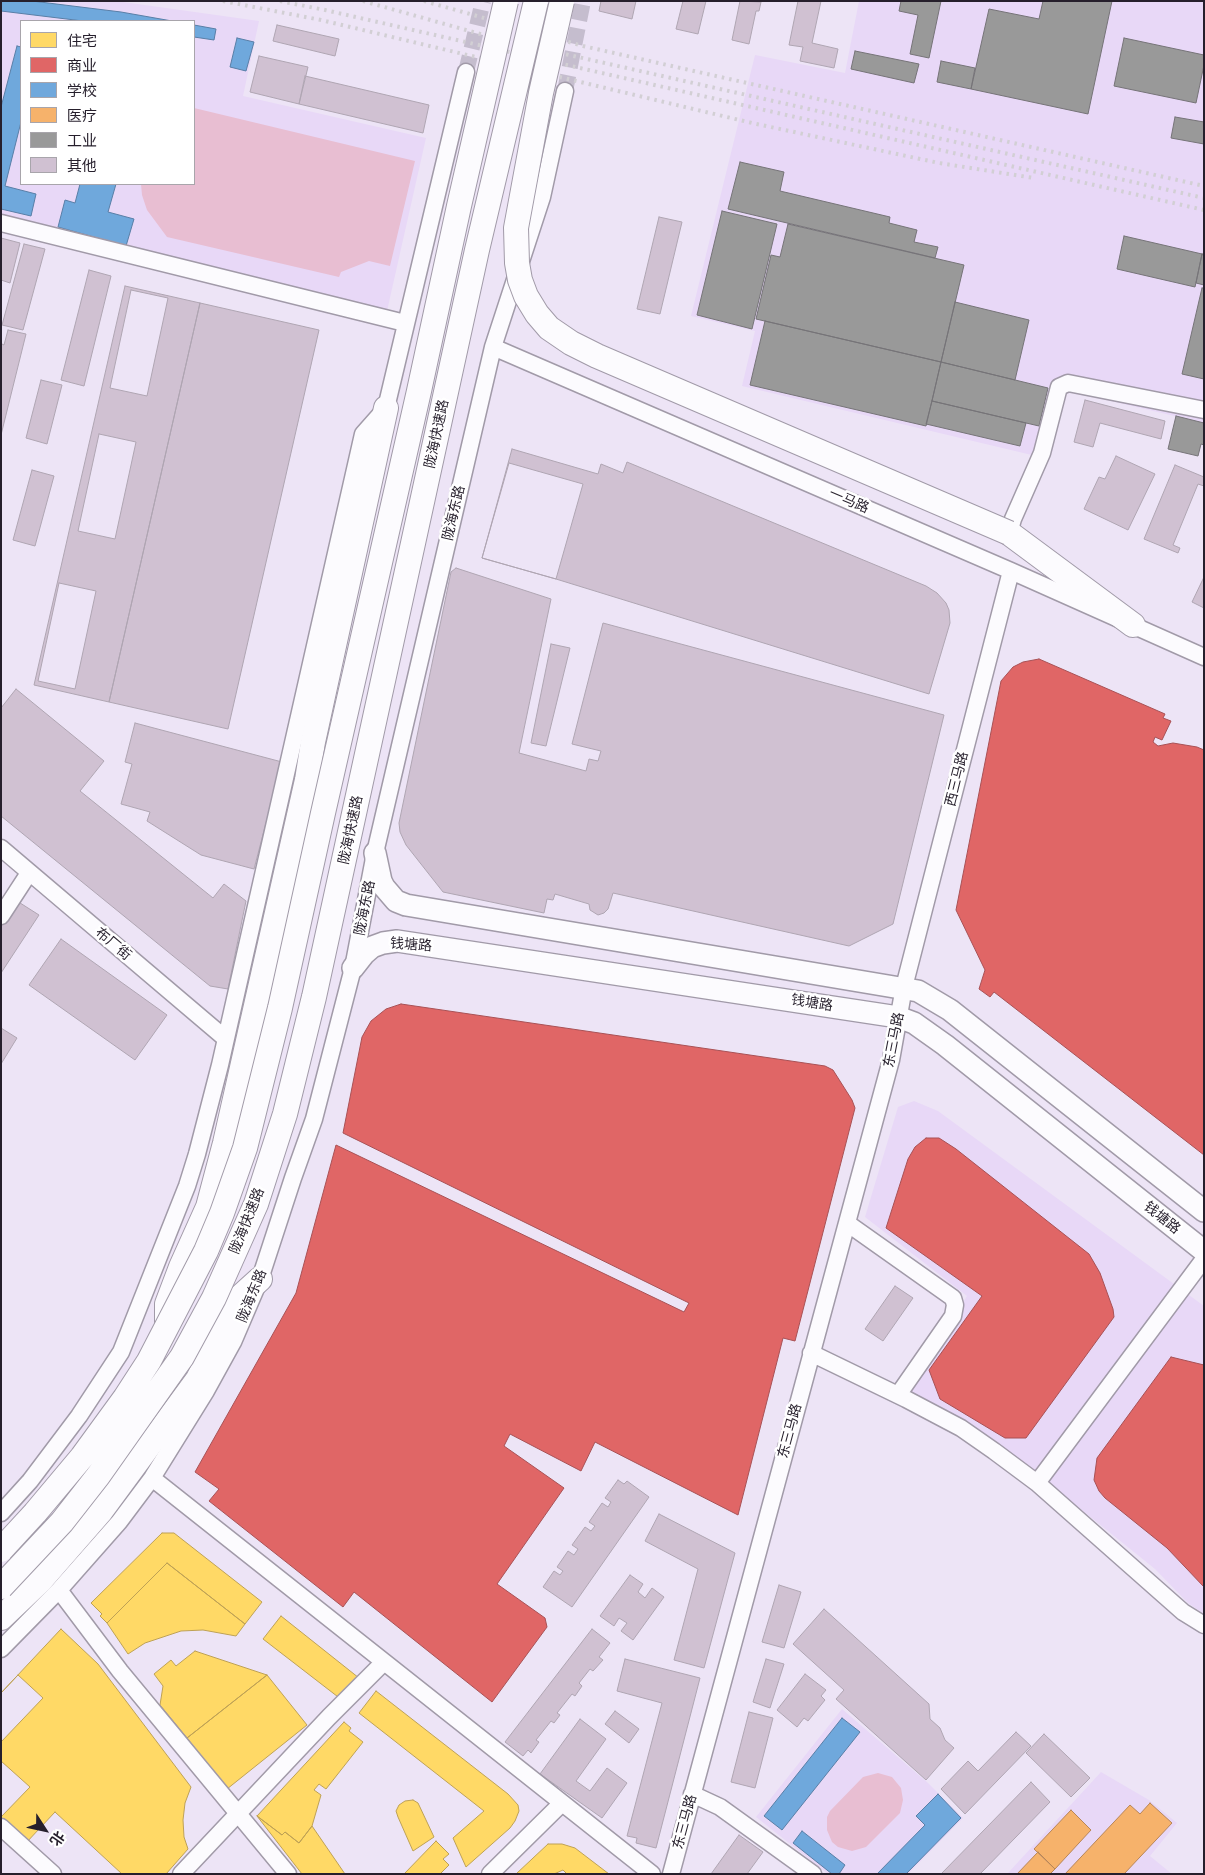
<!DOCTYPE html>
<meta charset="utf-8">
<style>
body{margin:0}
#map{position:relative;width:1205px;height:1875px;overflow:hidden;background:#ede4f6;font-family:"Work Sans","Noto Sans SC",sans-serif}
canvas{display:block}
.frame{position:absolute;inset:0;border:2px solid #261f2c;pointer-events:none}
.legend{position:absolute;left:20px;top:20px;width:175px;height:165px;box-sizing:border-box;background:#fff;border:1px solid #a8a5ab;margin:0;padding:6px 9px;list-style:none;font-size:15px;color:#261f2c}
.legend li{display:flex;align-items:center;gap:10px;height:25px}
.legend b{width:25px;border:1px solid #a8a5ab}
.north{position:absolute;left:20px;top:1805px;width:50px;height:50px;-webkit-text-stroke:4px #fff;paint-order:stroke;rotate:125deg;font-size:14px;font-weight:700;line-height:20px;text-align:center;color:#261f2c}
.north::after{content:'';display:block;margin:auto;width:18px;height:22px;background:#261f2c;clip-path:polygon(50% 0,100% 100%,50% 72%,0 100%)}
</style>
<div id="map">
<canvas width="1205" height="1875"></canvas>
<div class="frame"></div>
<ul class="legend">
<li><b style="height:14px;background:#ffd966"></b>住宅</li>
<li><b style="height:14px;background:#e06666"></b>商业</li>
<li><b style="height:14px;background:#6fa8dc"></b>学校</li>
<li><b style="height:14px;background:#f6b26b"></b>医疗</li>
<li><b style="height:14px;background:#999"></b>工业</li>
<li><b style="height:14px;background:#d0c1d2"></b>其他</li>
</ul>
<div class="north">北</div>
</div>
<script>
const ctx = document.querySelector('canvas').getContext('2d');
ctx.lineJoin = 'round';
function fill(path, color) { ctx.fillStyle = color; ctx.fill(path, 'evenodd'); }
const toPath = rows => new Path2D(rows.map(r => 'M' + r).join(''));
function stroke(path, color, width, dash) { ctx.strokeStyle = color; ctx.lineWidth = width; ctx.lineCap = dash ? 'butt' : 'round'; ctx.setLineDash(dash || []); ctx.stroke(path); }
function drawText(font, color, halo, rows, align = 'center') {
  ctx.font = font + ' "Work Sans","Noto Sans SC",sans-serif'; ctx.lineWidth = 5; ctx.setLineDash([]); ctx.textBaseline = 'middle'; ctx.strokeStyle = halo; ctx.fillStyle = color; for (const [text, x, y, turn = 0] of rows) {
    ctx.save(); ctx.translate(x, y); ctx.rotate((+turn || 0) * Math.PI / 180); ctx.textAlign = isNaN(turn) ? turn : align; if (halo) ctx.strokeText(text, 0, 0); ctx.fillText(text, 0, 0); ctx.restore();
  }
}
const built = toPath([
 [1,1,116,1,259,21,243,96,426,138,387,311,1,214],
 [21,21,194,21,194,184,21,184],
 [859,1,1204,1,1204,423,1052,387,1036,456,742,386,755,331,691,316,755,55,845,73],
 [914,1101,938,1111,1204,1306,1204,1614,1188,1603,1155,1569,1021,1461,990,1439,909,1390,967,1296,865,1217,898,1107],
 [842,1709,928,1783,963,1818,908,1874,828,1874,756,1817],
 [1101,1772,1149,1800,1177,1823,1150,1856,1172,1874,1007,1874]
]);
const green = toPath([
 [194,108,415,161,390,266,369,261,341,272,339,277,167,237,147,210,142,195,141,184,194,184],
 [878,1773,892,1777,901,1788,903,1800,900,1813,866,1847,852,1851,838,1847,832,1842,827,1830,827,1817,830,1811,863,1777]
]);
const homes = toPath([
 [162,1533,174,1533,262,1602,245,1624,167,1563,107,1623,100,1616,102,1614,91,1603,162,1533],
 [167,1563,245,1624,236,1636,203,1630,181,1631,145,1643,128,1654,107,1623,167,1563],
 [281,1616,359,1678,342,1700,263,1639,281,1616],
 [61,1629,98,1664,191,1787,185,1803,183,1820,184,1837,188,1849,166,1874,57,1874,1,1822,1,1693,61,1629],
 [195,1651,267,1675,187,1738,160,1705,163,1686,154,1674,171,1660,176,1666,195,1651],
 [18,1675,43,1698,1,1742,1,1693,18,1675],
 [267,1675,307,1725,227,1789,187,1738,267,1675],
 [376,1691,508,1794,518,1805,519,1811,515,1821,510,1828,466,1867,453,1838,484,1811,359,1713,376,1691],
 [344,1722,351,1728,349,1731,363,1742,326,1789,319,1784,314,1790,321,1795,312,1826,299,1843,285,1832,282,1835,257,1816,344,1722],
 [1,1761,30,1787,1,1817,1,1761],
 [413,1800,418,1803,434,1837,413,1851,398,1817,396,1811,399,1805,405,1801,413,1800],
 [55,1812,122,1874,57,1874,25,1844,55,1812],
 [257,1816,282,1835,285,1832,299,1843,312,1826,345,1874,302,1874,257,1816],
 [436,1841,449,1854,443,1859,449,1865,440,1874,404,1874,436,1841],
 [548,1844,562,1844,575,1848,609,1874,567,1874,563,1870,554,1874,516,1874,548,1844]
]);
const shops = toPath([
 [1039,659,1165,714,1163,718,1171,721,1162,740,1155,737,1153,742,1158,746,1173,743,1197,747,1204,750,1204,1155,994,992,990,997,979,989,985,970,956,910,1001,681,1013,667,1023,662,1039,659],
 [401,1004,825,1066,833,1070,852,1100,855,1108,795,1341,783,1338,738,1515,595,1442,581,1471,510,1434,504,1446,564,1488,497,1584,545,1618,547,1627,492,1702,354,1592,343,1607,209,1501,219,1489,195,1472,296,1293,336,1145,684,1312,689,1303,343,1133,362,1037,371,1021,386,1009,401,1004],
 [926,1138,939,1138,956,1149,1089,1254,1100,1273,1113,1309,1114,1317,1026,1438,1005,1438,940,1399,929,1370,982,1296,886,1228,908,1159,915,1147,926,1138],
 [1171,1357,1204,1365,1204,1587,1167,1548,1105,1498,1099,1491,1094,1480,1097,1458,1171,1357]
]);
const schools = toPath([
 [1,1,32,1,121,12,172,21,83,21,1,11,1,1],
 [194,25,216,29,214,40,194,37,194,25],
 [237,38,254,42,246,71,230,67,237,38],
 [17,46,21,47,21,122,5,186,36,194,31,216,1,209,1,107,17,46],
 [80,184,116,184,108,212,134,219,126,246,58,227,65,200,75,203,80,184],
 [842,1718,860,1732,782,1830,764,1816,842,1718],
 [938,1794,961,1818,906,1874,877,1874,925,1825,916,1816,938,1794],
 [802,1831,845,1865,839,1874,832,1874,793,1843,802,1831]
]);
const health = toPath([
 [1150,1803,1172,1823,1124,1874,1065,1874,1130,1805,1140,1814,1150,1803],
 [1071,1810,1091,1830,1055,1869,1034,1849,1071,1810],
 [1038,1852,1055,1869,1050,1874,1017,1874,1038,1852]
]);
const industry = toPath([
 [901,1,941,1,929,58,910,54,918,15,899,11,901,1],
 [1043,1,1112,1,1088,114,971,89,989,9,1039,19,1043,1],
 [1124,38,1204,55,1204,65,1196,103,1114,86,1124,38],
 [855,51,919,64,914,83,851,69,855,51],
 [941,61,975,68,971,89,937,82,941,61],
 [1175,117,1204,122,1204,144,1171,138,1175,117],
 [740,162,784,172,780,191,890,217,889,223,917,230,914,242,938,247,935,258,728,209,740,162],
 [722,211,777,224,752,329,697,315,722,211],
 [788,224,964,265,941,362,756,319,771,255,780,257,788,224],
 [1124,236,1202,254,1195,287,1117,269,1124,236],
 [1202,254,1204,254,1204,285,1196,283,1202,254],
 [1202,288,1204,288,1204,379,1182,374,1202,288],
 [955,302,1029,320,1015,380,941,362,955,302],
 [765,321,941,362,926,426,750,385,765,321],
 [941,362,1048,388,1039,426,932,401,941,362],
 [932,401,1026,423,1020,446,926,424,932,401],
 [1176,416,1204,423,1204,445,1201,444,1198,456,1168,449,1176,416]
]);
const building = toPath([
 [601,1,636,1,632,19,599,11,601,1],
 [683,1,706,1,698,34,676,29,683,1],
 [740,1,761,2,759,11,756,11,749,44,732,40,740,1],
 [798,1,821,1,812,43,838,49,834,68,800,61,803,47,789,45,798,1],
 [277,25,339,39,335,56,273,41,277,25],
 [259,56,308,67,299,104,250,92,259,56],
 [305,76,429,105,423,133,299,104,305,76],
 [659,217,682,222,660,314,637,309,659,217],
 [1,238,20,243,10,283,1,280,1,238],
 [24,244,45,249,23,330,2,325,24,244],
 [89,270,111,276,84,386,61,380,89,270],
 [125,286,200,303,109,702,34,685,125,286],
 [131,290,168,298,147,396,110,388,131,290],
 [200,303,319,330,228,729,109,702,200,303],
 [8,330,26,334,1,435,1,346,2,344,4,345,8,330],
 [41,380,62,385,47,444,26,438,41,380],
 [1085,400,1165,421,1161,439,1100,423,1093,447,1074,442,1085,400],
 [99,434,136,442,115,539,78,531,99,434],
 [512,449,598,474,601,464,623,473,627,462,926,586,937,593,946,603,949,610,950,623,929,694,556,579,482,558,512,449],
 [1116,456,1155,474,1128,530,1084,509,1099,477,1105,479,1116,456],
 [509,463,583,484,556,579,482,558,509,463],
 [1175,465,1204,477,1204,486,1198,484,1173,545,1180,548,1178,553,1144,539,1175,465],
 [32,470,54,476,35,546,13,540,32,470],
 [456,568,551,599,519,753,586,771,589,759,598,761,601,751,572,744,603,623,944,715,893,924,849,946,613,893,608,909,604,913,598,915,590,910,589,904,555,894,553,900,547,899,544,913,443,892,406,845,400,832,399,823,451,572,456,568],
 [1204,577,1204,608,1192,602,1204,577],
 [59,583,96,591,75,689,38,681,59,583],
 [551,644,570,648,546,746,531,743,551,644],
 [16,689,104,761,80,791,213,898,224,884,246,901,228,989,210,986,1,816,1,708,16,689],
 [135,723,282,762,254,869,201,855,147,821,150,812,121,804,132,764,125,762,135,723],
 [17,901,39,915,1,973,1,926,17,901],
 [61,939,167,1015,135,1060,29,985,61,939],
 [1,1028,17,1038,1,1064,1,1028],
 [895,1286,913,1298,883,1341,865,1329,895,1286],
 [618,1480,624,1484,627,1481,649,1497,572,1607,543,1587,554,1571,560,1575,563,1571,557,1567,568,1551,574,1555,578,1549,572,1545,585,1527,591,1531,595,1526,589,1522,602,1503,608,1507,611,1502,605,1498,618,1480],
 [659,1514,735,1553,704,1668,674,1660,698,1569,645,1541,659,1514],
 [630,1575,643,1584,638,1592,645,1598,652,1588,664,1597,633,1640,621,1631,627,1623,619,1618,614,1626,600,1616,630,1575],
 [779,1585,801,1592,784,1648,762,1642,779,1585],
 [824,1609,929,1704,930,1719,940,1728,945,1740,954,1748,926,1780,836,1699,844,1690,793,1644,824,1609],
 [592,1629,610,1643,599,1657,603,1660,593,1671,590,1669,579,1683,582,1686,575,1696,572,1694,557,1713,560,1715,554,1723,551,1721,536,1740,539,1742,531,1753,528,1750,523,1756,505,1742,592,1629],
 [625,1659,700,1678,656,1848,636,1843,637,1838,627,1836,662,1703,617,1691,625,1659],
 [766,1659,784,1664,770,1708,753,1702,766,1659],
 [805,1674,826,1690,821,1696,825,1700,808,1721,804,1718,797,1727,777,1710,805,1674],
 [615,1711,639,1729,629,1743,605,1724,615,1711],
 [749,1712,773,1718,755,1788,731,1782,749,1712],
 [580,1719,606,1739,576,1781,590,1791,607,1768,627,1783,602,1818,540,1774,580,1719],
 [1016,1732,1031,1746,965,1814,941,1789,968,1761,978,1771,1016,1732],
 [1044,1734,1090,1778,1071,1797,1026,1753,1044,1734],
 [1031,1782,1050,1802,980,1874,941,1874,1031,1782],
 [739,1835,763,1852,747,1874,711,1874,739,1835]
]);
const minorTunnel = toPath([
 [466,72,483,1],
 [565,91,583,1]
]);
const minor = toPath([
 [1,223,405,323],
 [493,347,1011,571,1204,657],
 [1009,533,1013,519,1042,453,1059,387,1068,383,1204,410],
 [1,848,226,1039],
 [1,916,29,873],
 [847,1223,953,1298,955,1305,953,1316,898,1395],
 [811,1353,906,1399,961,1428,994,1451,1037,1483,1183,1612,1204,1625],
 [152,1478,652,1874],
 [1037,1483,1204,1259],
 [1,1513,30,1481,79,1416,121,1352,187,1186,197,1154,220,1065,363,434,386,408,466,72],
 [59,1590,120,1671,288,1874],
 [1,1649,59,1590,119,1522,152,1478,206,1391,233,1342,260,1279,293,1178,314,1119,353,968,375,853,493,347,542,197,565,91],
 [692,1794,720,1807,813,1874],
 [1,1827,53,1874],
 [181,1874,329,1717,384,1662],
 [490,1874,562,1803],
 [671,1874,891,1060,904,987,1011,571]
]);
const major = toPath([
 [375,853,381,881,384,887,396,901,406,905,918,991,950,1010,1204,1211],
 [353,968,364,954,372,947,383,943,397,941,898,1017,914,1023,945,1045,1204,1251]
]);
const highway = toPath([
 [1009,533,1133,625],
 [167,1321,167,1304,181,1267,208,1207,225,1143,307,780,313,742,386,408],
 [1,1618,40,1581,101,1511,198,1379,239,1298,260,1279]
]);
const rail = toPath([
 [223,1,321,20,752,123,939,163,1034,178],
 [280,1,325,10,1204,210],
 [363,1,498,39,1204,198],
 [424,1,583,46,1204,186]
]);
const highwayBridge = toPath([
 [562,1,541,93,516,228,517,263,520,280,526,296,537,314,549,328,571,343,597,356,1009,533],
 [1,1550,35,1513,82,1457,125,1398,149,1361,206,1251,222,1213,245,1148,280,1008,323,813,419,391,459,206,506,1],
 [1,1587,62,1522,98,1476,182,1357,214,1298,256,1204,285,1114,314,997,477,250,536,1]
]);
const streetNames = [
 ["陇海快速路",437,434,-78],
 ["一马路",849,501,23],
 ["陇海东路",454,513,-77],
 ["西三马路",957,779,-76],
 ["陇海快速路",351,830,-78],
 ["陇海东路",365,908,-79],
 ["布厂街",113,944,40],
 ["钱塘路",411,945,4],
 ["钱塘路",812,1003,9],
 ["东三马路",894,1040,-79],
 ["钱塘路",1162,1218,39],
 ["陇海快速路",247,1221,-68],
 ["陇海东路",252,1296,-68],
 ["东三马路",790,1431,-75],
 ["东三马路",685,1822,-75]
];
fill(built, '#e8d8f7');
fill(green, '#e8bed2');
fill(homes, '#ffd966');
stroke(homes, '#bea155', 1);
fill(shops, '#e06666');
stroke(shops, '#a85155', 1);
fill(schools, '#6fa8dc');
stroke(schools, '#597fa7', 1);
fill(health, '#f6b26b');
stroke(health, '#b88658', 1);
fill(industry, '#999');
stroke(industry, '#767478', 1);
fill(building, '#d0c1d2');
stroke(building, '#afa5b2', 1);
stroke(minorTunnel, '#c5bdce', 16, [16, 8]);
stroke(minor, '#a19aa8', 19);
stroke(major, '#a19aa8', 24);
stroke(highway, '#a19aa8', 26);
stroke(minor, '#fcfbfe', 16);
stroke(major, '#fcfbfe', 21);
stroke(highway, '#fcfbfe', 24);
stroke(rail, '#d2cfd4', 4, [2.5, 5]);
stroke(highwayBridge, '#a19aa8', 26, []);
stroke(highwayBridge, '#fcfbfe', 24);
drawText('14px', '#261f2c', '#fff', streetNames);
</script>
